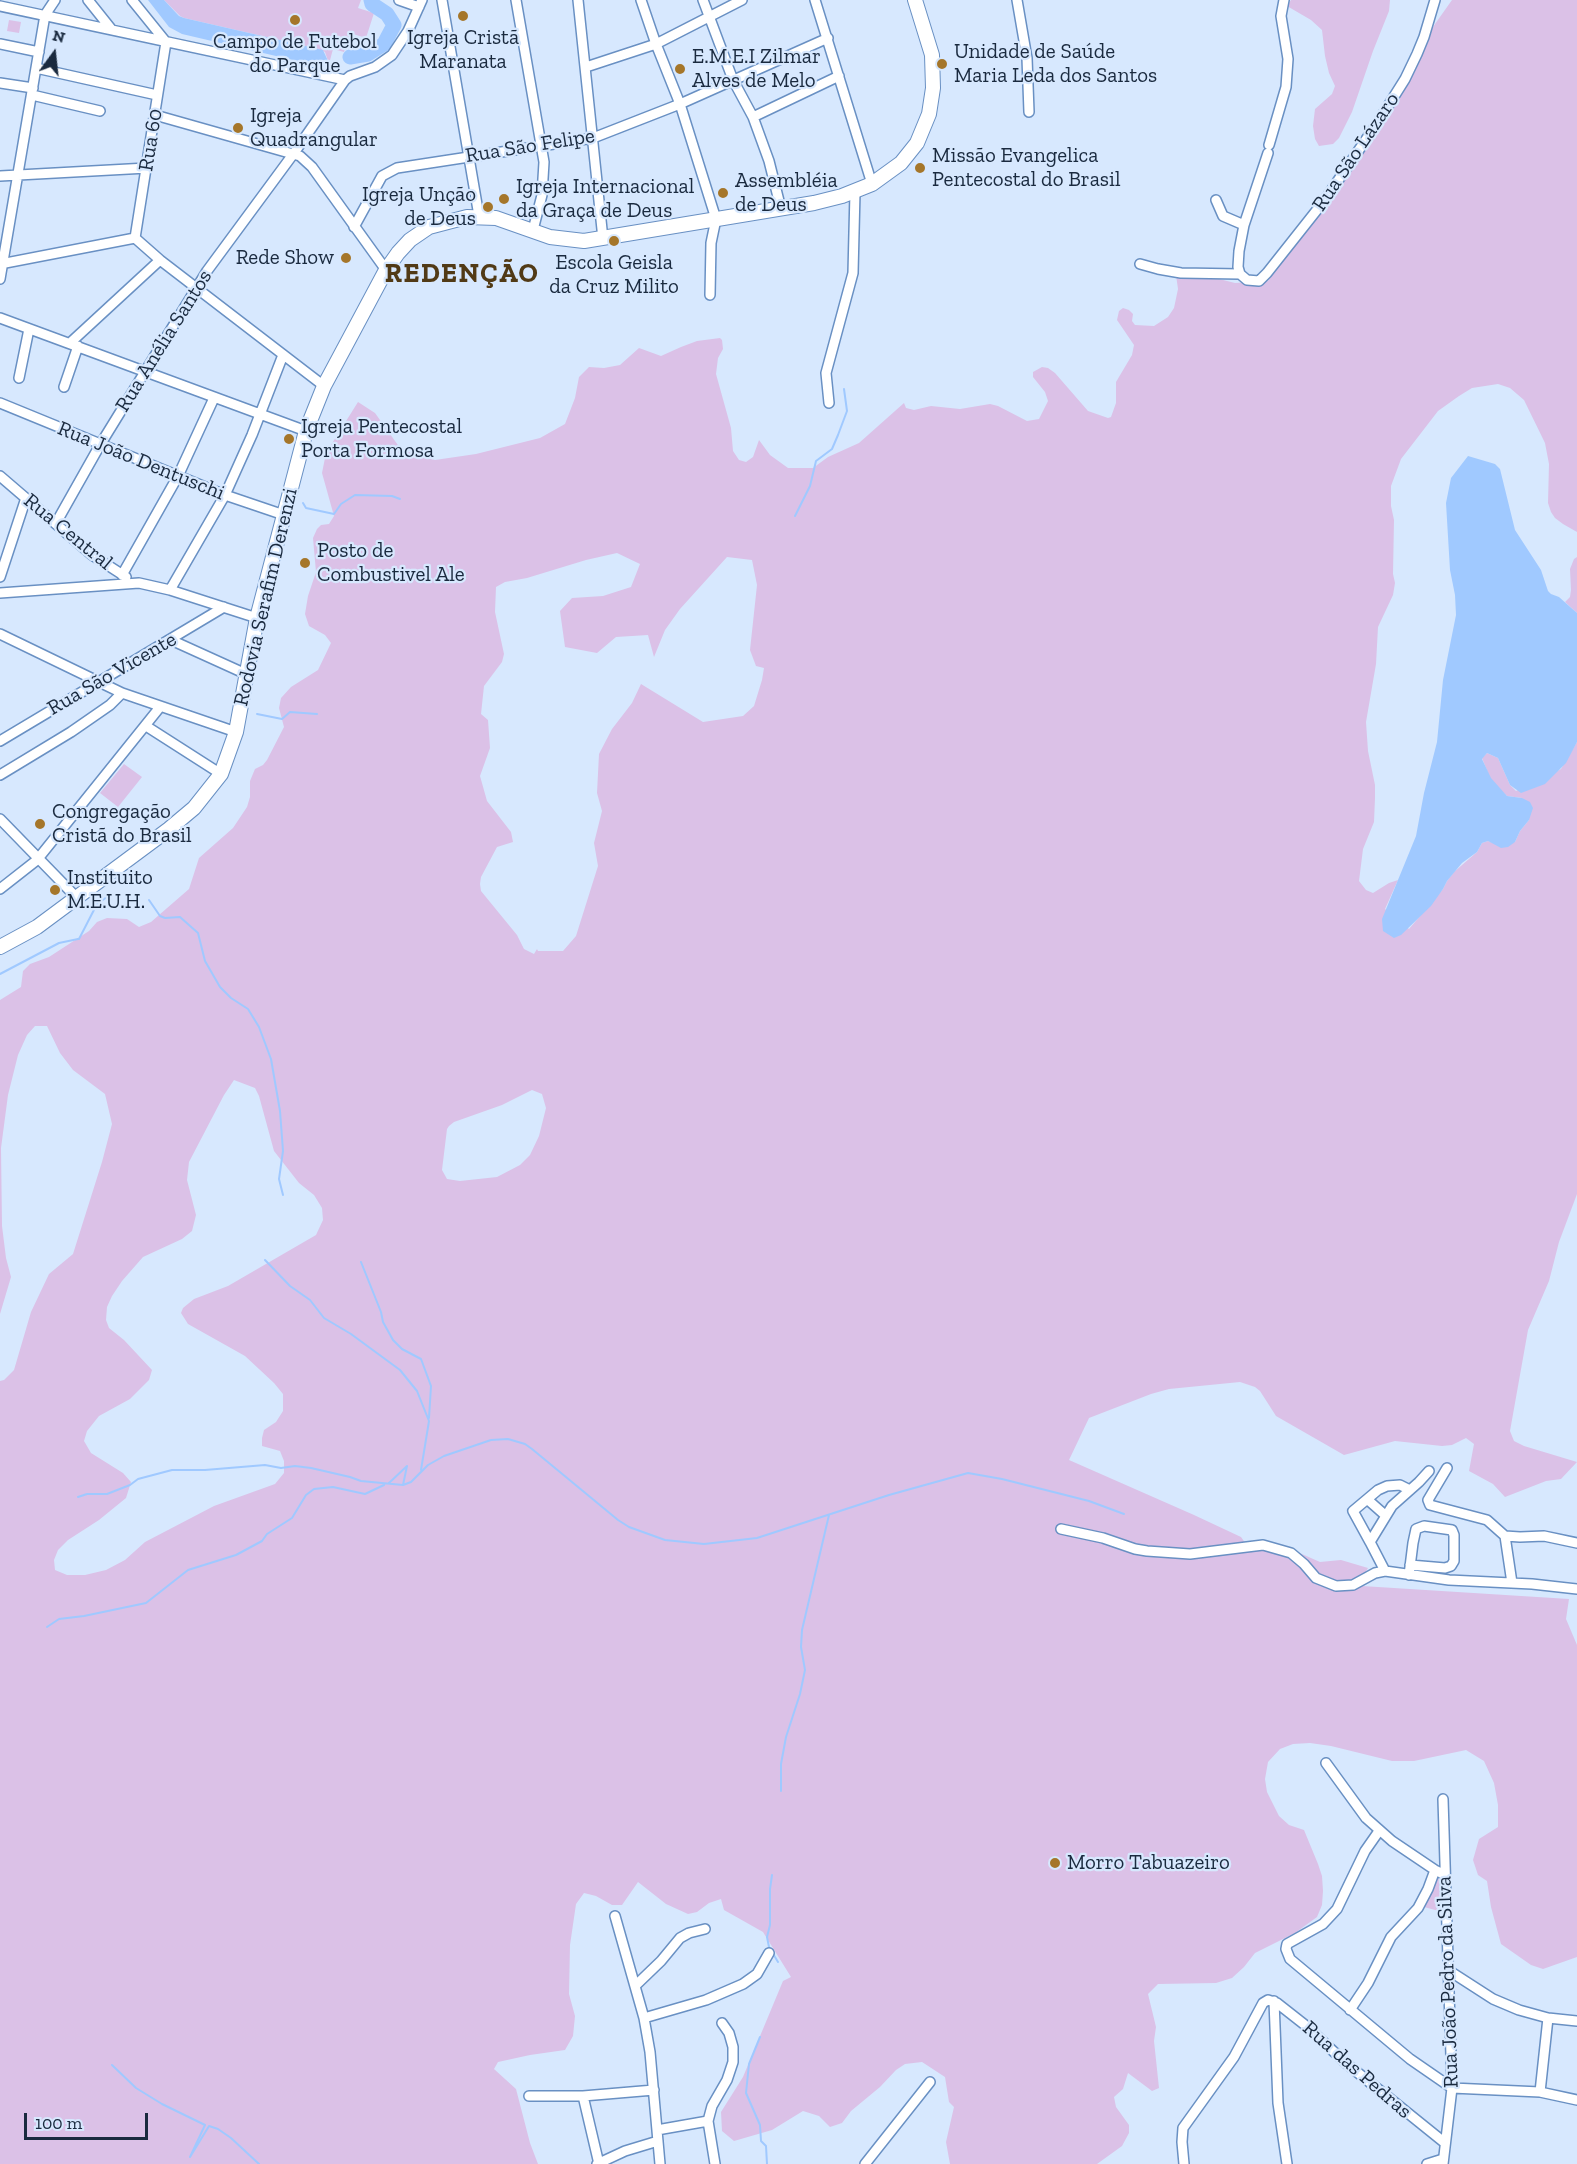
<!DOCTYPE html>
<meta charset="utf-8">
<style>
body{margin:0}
#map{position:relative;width:1577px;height:2164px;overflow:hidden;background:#d7e8fe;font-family:"Zilla Slab",serif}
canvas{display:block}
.north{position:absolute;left:24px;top:24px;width:60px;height:60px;-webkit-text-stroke:4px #d7e8fe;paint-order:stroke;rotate:15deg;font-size:16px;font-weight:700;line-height:24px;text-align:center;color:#1a2a3f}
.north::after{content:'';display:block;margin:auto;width:21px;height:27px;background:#1a2a3f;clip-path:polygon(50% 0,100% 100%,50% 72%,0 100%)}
.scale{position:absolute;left:24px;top:2113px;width:124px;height:27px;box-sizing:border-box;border:3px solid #1a2a3f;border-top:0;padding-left:8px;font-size:18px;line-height:21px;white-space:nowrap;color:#1a2a3f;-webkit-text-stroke:4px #d7e8fe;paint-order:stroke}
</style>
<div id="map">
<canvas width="1577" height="2164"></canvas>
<div class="north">N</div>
<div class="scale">100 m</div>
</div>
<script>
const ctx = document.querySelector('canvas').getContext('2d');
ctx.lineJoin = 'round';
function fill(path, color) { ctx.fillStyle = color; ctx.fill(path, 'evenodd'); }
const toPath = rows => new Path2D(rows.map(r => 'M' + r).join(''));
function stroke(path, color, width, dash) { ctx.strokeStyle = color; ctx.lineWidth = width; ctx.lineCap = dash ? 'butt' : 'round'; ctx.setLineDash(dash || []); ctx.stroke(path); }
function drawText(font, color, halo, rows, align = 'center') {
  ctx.font = font + ' "Zilla Slab",serif'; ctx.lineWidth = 4.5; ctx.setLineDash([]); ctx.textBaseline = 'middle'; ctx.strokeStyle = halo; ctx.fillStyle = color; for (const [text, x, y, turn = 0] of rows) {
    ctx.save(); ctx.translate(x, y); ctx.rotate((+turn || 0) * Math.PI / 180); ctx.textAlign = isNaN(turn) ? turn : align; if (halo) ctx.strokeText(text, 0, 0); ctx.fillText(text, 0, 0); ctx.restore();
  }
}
const green = toPath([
 [164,0,361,0,358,8,374,13,366,38,350,33,344,52,333,49,329,64,326,64,328,61,325,52,319,49,184,18,180,16],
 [1291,0,1390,0,1389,11,1373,51,1352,112,1339,138,1333,144,1319,146,1315,139,1313,126,1315,109,1332,94,1335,86,1329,73,1325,56,1322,30,1311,20,1287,6],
 [1452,0,1577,0,1577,532,1563,524,1555,518,1551,512,1548,503,1549,464,1545,443,1524,400,1510,388,1498,384,1472,388,1459,396,1438,411,1401,459,1391,486,1391,506,1394,520,1393,574,1395,583,1393,595,1378,627,1376,664,1366,722,1368,751,1375,785,1375,798,1374,822,1363,849,1359,881,1366,890,1373,893,1389,883,1398,880,1385,909,1409,929,1443,889,1447,881,1454,872,1477,852,1482,843,1488,841,1493,843,1515,842,1520,831,1529,820,1522,798,1507,796,1498,788,1490,778,1482,758,1487,753,1498,758,1510,785,1516,791,1561,769,1577,742,1577,1194,1559,1242,1549,1281,1528,1330,1510,1431,1514,1441,1524,1446,1577,1462,1561,1479,1546,1481,1505,1497,1493,1484,1469,1471,1474,1444,1466,1438,1452,1445,1442,1446,1395,1441,1344,1455,1276,1416,1260,1391,1255,1387,1240,1382,1169,1389,1151,1394,1089,1418,1069,1460,1194,1515,1241,1537,1246,1544,1295,1551,1320,1562,1341,1560,1368,1568,1362,1578,1362,1586,1569,1599,1566,1619,1577,1645,1577,1957,1543,1969,1531,1965,1501,1944,1491,1907,1487,1881,1478,1875,1473,1860,1479,1839,1498,1827,1498,1805,1494,1783,1484,1761,1466,1750,1414,1761,1392,1761,1331,1746,1310,1743,1293,1744,1280,1749,1268,1762,1265,1779,1267,1792,1279,1816,1289,1825,1304,1830,1318,1864,1322,1876,1323,1891,1322,1905,1317,1917,1295,1933,1255,1953,1244,1967,1232,1978,1216,1983,1158,1984,1148,1994,1156,2027,1154,2041,1159,2088,1152,2091,1128,2073,1123,2089,1114,2097,1116,2107,1129,2125,1129,2133,1122,2146,1097,2164,950,2164,946,2142,954,2107,949,2102,945,2077,922,2062,905,2064,896,2070,880,2087,851,2111,842,2123,830,2127,819,2116,803,2111,772,2130,734,2141,722,2131,721,2112,743,2077,783,1981,791,1977,763,1932,724,1910,721,1899,709,1903,697,1912,688,1914,666,1904,638,1882,622,1905,612,1905,596,1896,584,1893,576,1904,570,1945,569,1994,575,2016,573,2036,565,2050,530,2055,498,2062,494,2069,516,2089,530,2143,538,2164,0,2164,0,1381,4,1380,14,1370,31,1312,49,1274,73,1254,102,1162,112,1124,105,1094,73,1070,60,1053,47,1026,35,1026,27,1035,18,1055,8,1095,1,1148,2,1226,6,1258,11,1277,0,1314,0,1000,21,987,23,971,30,964,49,957,89,931,97,922,107,918,127,919,139,927,151,922,189,889,199,858,233,828,247,807,250,797,250,781,255,769,263,765,267,760,284,727,279,708,281,698,291,687,318,670,331,643,325,635,309,626,305,614,308,596,316,572,313,538,317,529,321,525,329,524,334,516,322,473,326,453,358,402,375,413,400,448,418,456,435,460,476,454,540,438,565,424,575,398,579,377,589,367,604,368,620,365,639,348,661,356,681,347,697,341,720,338,722,340,723,349,718,358,716,374,731,428,733,451,739,460,746,462,753,457,759,440,770,455,788,468,813,468,828,457,859,443,904,403,906,408,914,410,931,406,960,409,990,404,998,406,1027,421,1039,419,1048,401,1045,392,1033,377,1033,372,1042,367,1048,368,1055,373,1088,411,1108,418,1111,417,1116,403,1116,382,1132,355,1134,345,1117,320,1119,311,1123,308,1129,310,1133,314,1132,321,1135,325,1154,326,1168,317,1174,308,1178,289,1176,275,1203,275,1235,283,1268,281,1413,63,1435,24],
 [617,553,640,564,631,587,603,596,572,598,560,611,565,647,597,653,616,637,648,635,654,657,665,630,680,609,727,557,752,560,757,585,750,650,756,666,764,668,762,680,754,706,743,716,703,722,641,684,632,703,612,729,599,754,597,793,602,811,594,843,598,866,576,936,563,951,538,951,537,949,534,954,524,949,517,935,481,891,480,884,481,877,497,847,513,842,511,832,487,801,480,776,490,748,488,720,481,714,484,686,502,662,504,654,495,612,496,587,505,582,527,578,586,560],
 [234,1080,255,1088,259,1096,274,1151,299,1183,314,1195,322,1208,323,1220,316,1235,228,1286,194,1299,183,1308,181,1313,188,1324,245,1356,274,1383,283,1394,283,1411,276,1422,264,1430,262,1438,262,1446,280,1451,284,1461,284,1473,275,1484,214,1506,145,1542,125,1560,106,1570,85,1575,67,1575,55,1570,54,1560,58,1550,68,1540,99,1520,126,1498,131,1482,123,1473,91,1453,84,1441,87,1431,99,1416,130,1399,149,1380,152,1370,124,1340,109,1328,106,1320,107,1307,112,1296,122,1281,143,1257,182,1239,192,1231,196,1215,187,1180,189,1162,224,1095],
 [532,1090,542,1094,546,1108,539,1136,530,1155,520,1165,497,1177,460,1181,447,1179,442,1170,447,1129,449,1126,454,1122,502,1105],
 [9,20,21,22,19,33,7,31],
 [1577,557,1577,613,1565,602,1570,597,1571,590,1570,569,1574,559],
 [124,764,142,777,118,807,100,793],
 [1434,1879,1442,1879,1439,1911,1424,1907]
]);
const water = toPath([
 [148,0,164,0,179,16,184,18,323,50,328,61,323,67,182,34,169,27],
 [1468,456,1495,464,1500,469,1515,530,1541,570,1548,591,1551,594,1559,597,1577,613,1577,742,1566,763,1545,784,1521,793,1510,785,1498,758,1487,753,1482,759,1491,778,1507,796,1522,798,1530,802,1533,808,1529,820,1520,831,1515,842,1508,847,1501,848,1488,841,1482,843,1477,852,1462,863,1447,881,1443,889,1431,906,1401,935,1394,938,1383,931,1382,919,1416,836,1424,793,1437,742,1443,680,1456,615,1455,595,1450,570,1446,503,1451,478]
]);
const stream = toPath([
 [303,503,306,508,334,514,341,504,355,495,392,496,400,499],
 [795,516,810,486,816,461,832,449,838,435,847,411,844,389],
 [257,714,282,719,290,712,317,714],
 [149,900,160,916,165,918,180,917,198,933,205,961,220,987,231,998,248,1009,259,1027,271,1059,280,1111,283,1151,279,1179,283,1195],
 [79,939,97,904,107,897],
 [0,974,59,943,78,939],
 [265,1260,290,1286,310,1300,324,1318,351,1334,400,1370,417,1391,429,1421,421,1470],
 [361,1262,381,1312,383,1322,393,1340,402,1349,421,1359,431,1386,429,1418],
 [389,1483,407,1466,403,1485],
 [78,1497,87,1494,107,1494,130,1485,138,1479,172,1470,205,1470,265,1465,281,1468,295,1466,311,1468,350,1477,361,1481,403,1485,411,1482,428,1465,444,1456,491,1440,508,1439,525,1444,532,1449,618,1520,629,1527,665,1540,704,1544,757,1538,889,1495,968,1473,1002,1479,1089,1501,1124,1514],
 [47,1627,59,1619,84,1616,146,1603,188,1570,236,1555,262,1541,267,1534,292,1518,306,1495,314,1489,333,1487,365,1494,384,1485],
 [781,1791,781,1764,786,1737,800,1694,805,1670,801,1647,802,1630,829,1515],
 [772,1875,770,1889,770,1925,767,1937,769,1947,778,1962],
 [760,2037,749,2064,746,2093,760,2125,761,2141,766,2146,767,2164],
 [112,2065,136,2088,162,2104,205,2125,190,2157,209,2126,218,2129,231,2138,259,2164]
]);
const river = toPath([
 [350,57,368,54,384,44,394,25,387,14,372,4,371,0]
]);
const minor = toPath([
 [88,0,112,30],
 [132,0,166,42],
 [399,0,419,7],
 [442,0,479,216],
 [516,0,544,162,542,195,533,230],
 [578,0,603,239],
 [641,0,656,44,680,104,716,219,711,243,710,295],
 [703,0,733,80,753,117,769,161,781,209],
 [815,0,872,184],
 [1017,0,1027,58,1029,112],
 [0,6,345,80],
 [0,44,39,52],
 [586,67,656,44,742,0],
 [36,68,157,95],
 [0,83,33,88],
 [32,95,100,111],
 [155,115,300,156,312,167,386,270],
 [753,117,839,76],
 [1269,145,1286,87,1288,59,1281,16,1284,0],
 [1268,153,1244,225,1239,251,1238,267,1240,274,1247,280,1259,281,1267,273,1324,201,1378,122,1405,79,1417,54,1424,37,1435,0],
 [0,176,147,168],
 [1216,200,1223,216,1244,225],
 [354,227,382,176,397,168,593,138,680,104,828,38],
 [135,238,160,260,324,386],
 [135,238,166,42],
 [0,264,135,238],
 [1140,264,1158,269,1181,273,1240,274],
 [0,279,45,15,55,0],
 [0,318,306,431],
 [70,343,160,260],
 [19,378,29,329],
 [64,387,78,346],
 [0,403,225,495,284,515],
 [829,403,826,373,853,273,855,192],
 [0,476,92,555,126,577],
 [56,523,100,445,207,271,294,153,345,80,350,76,375,67,392,55,408,31,422,0],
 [122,575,178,476,214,398],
 [0,577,26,498],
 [170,590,225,495,252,435,283,355],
 [0,593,139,583,170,590,257,618],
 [0,634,122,693,236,732],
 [171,640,246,674],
 [146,726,221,774],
 [0,741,224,607],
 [0,775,71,732,110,705,122,693],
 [0,819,77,898],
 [0,889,37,860,160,707],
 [1447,1468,1428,1500,1430,1505,1487,1520,1505,1536,1520,1537,1544,1536,1577,1543],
 [1368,1500,1385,1515],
 [1061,1529,1103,1538,1135,1549,1147,1551,1190,1554,1263,1545,1291,1553,1304,1564,1316,1578,1336,1586,1353,1585,1375,1573,1385,1571,1449,1580,1532,1584,1577,1589],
 [1505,1536,1512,1583],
 [1370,1542,1353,1511,1378,1490,1387,1486,1400,1485,1410,1490],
 [1385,1571,1370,1542,1392,1506,1419,1482,1429,1471],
 [1409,1575,1413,1543,1416,1529,1424,1526,1452,1530,1454,1535,1454,1561,1451,1566,1445,1568,1410,1565],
 [1326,1763,1366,1818,1392,1841,1435,1870],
 [1379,1831,1365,1851,1337,1909,1323,1924,1287,1944,1286,1949,1290,1959,1410,2059,1452,2088,1540,2092,1577,2100],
 [615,1916,644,2018,650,2052,660,2164],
 [1448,1970,1493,1999,1519,2010,1548,2018,1577,2021],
 [635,1986,661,1961,680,1938,689,1933,705,1929],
 [1274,2001,1278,2103,1287,2164],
 [1350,2010,1368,1983,1391,1937,1418,1908,1428,1889,1435,1870,1445,1875],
 [644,2018,706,2000,743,1984,757,1974,769,1953],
 [1540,2092,1548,2018],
 [529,2096,583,2096,654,2090],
 [583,2096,599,2164],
 [657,2130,708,2121],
 [597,2164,625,2151,658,2141],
 [715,2164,708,2121,712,2106,727,2080,733,2062,733,2047,729,2033,722,2023],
 [865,2164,930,2082],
 [1184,2164,1182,2142,1183,2128,1234,2057,1263,2003,1268,2000,1277,2003,1305,2025,1347,2064,1445,2143],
 [1427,2164,1443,2159],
 [1443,2164,1452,2088,1443,1799]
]);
const secondary = toPath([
 [0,947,37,927,169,829,194,808,221,774,236,732,257,618,306,431,324,386,386,270,398,253,410,240,429,227,467,217,496,218,550,237,584,241,814,203,842,196,872,184,901,163,917,143,929,114,933,88,932,55,915,0]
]);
const markers = [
 [463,16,6,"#a5762a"],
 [295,20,6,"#a5762a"],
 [942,64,6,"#a5762a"],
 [680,69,6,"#a5762a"],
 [238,128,6,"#a5762a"],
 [920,168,6,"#a5762a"],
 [723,193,6,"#a5762a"],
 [504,199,6,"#a5762a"],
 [488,207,6,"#a5762a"],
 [614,241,6,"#a5762a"],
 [346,258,6,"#a5762a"],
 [289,439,6,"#a5762a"],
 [305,563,6,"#a5762a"],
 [40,824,6,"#a5762a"],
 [55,890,6,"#a5762a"],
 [1055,1863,6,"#a5762a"]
];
const poiNames = [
 ["Igreja Cristã",463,38,"center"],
 ["Maranata",463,62,"center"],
 ["Campo de Futebol",295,42,"center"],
 ["do Parque",295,66,"center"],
 ["Unidade de Saúde",954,52],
 ["Maria Leda dos Santos",954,76],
 ["E.M.E.I Zilmar",692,57],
 ["Alves de Melo",692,81],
 ["Igreja",250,116],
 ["Quadrangular",250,140],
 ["Missão Evangelica",932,156],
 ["Pentecostal do Brasil",932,180],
 ["Assembléia",735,181],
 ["de Deus",735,205],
 ["Igreja Internacional",516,187],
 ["da Graça de Deus",516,211],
 ["Igreja Unção",476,195,"right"],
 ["de Deus",476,219,"right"],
 ["Rede Show",334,258,"right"],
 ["Escola Geisla",614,263,"center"],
 ["da Cruz Milito",614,287,"center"],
 ["Igreja Pentecostal",301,427],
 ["Porta Formosa",301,451],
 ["Posto de",317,551],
 ["Combustivel Ale",317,575],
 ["Congregação",52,812],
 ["Cristã do Brasil",52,836],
 ["Instituito",67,878],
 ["M.E.U.H.",67,902],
 ["Morro Tabuazeiro",1067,1863]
];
const streetNames = [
 ["Rua 60",151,140,-81],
 ["Rua São Felipe",530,146,-9],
 ["Rua São Lázaro",1356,152,-56],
 ["Rua Anélia Santos",164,341,-58],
 ["Rua João Dentuschi",141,461,22],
 ["Rua Central",68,532,39],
 ["Rodovia Serafim Derenzi",266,597,-77],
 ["Rua São Vicente",112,674,-30],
 ["Rua João Pedro da Silva",1448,1982,-92],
 ["Rua das Pedras",1357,2070,41]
];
const districtNames = [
 ["REDENÇÃO",462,274]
];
fill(green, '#dbc1e7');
fill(water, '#a0c9ff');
stroke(stream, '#a0c9ff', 2);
stroke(river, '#a0c9ff', 15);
stroke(minor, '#6990c3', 12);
stroke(secondary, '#6990c3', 16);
stroke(minor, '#fff', 9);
stroke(secondary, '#fff', 14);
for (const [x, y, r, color] of markers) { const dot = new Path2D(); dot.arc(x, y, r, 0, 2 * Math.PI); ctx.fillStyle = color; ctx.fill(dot); stroke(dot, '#d7e8fe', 2); }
drawText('21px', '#1a2a3f', '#d7e8fe', poiNames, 'left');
drawText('21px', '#1a2a3f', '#d7e8fe', streetNames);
ctx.letterSpacing = '1.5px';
drawText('bold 27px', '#513a16', '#d7e8fe', districtNames);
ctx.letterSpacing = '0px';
</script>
